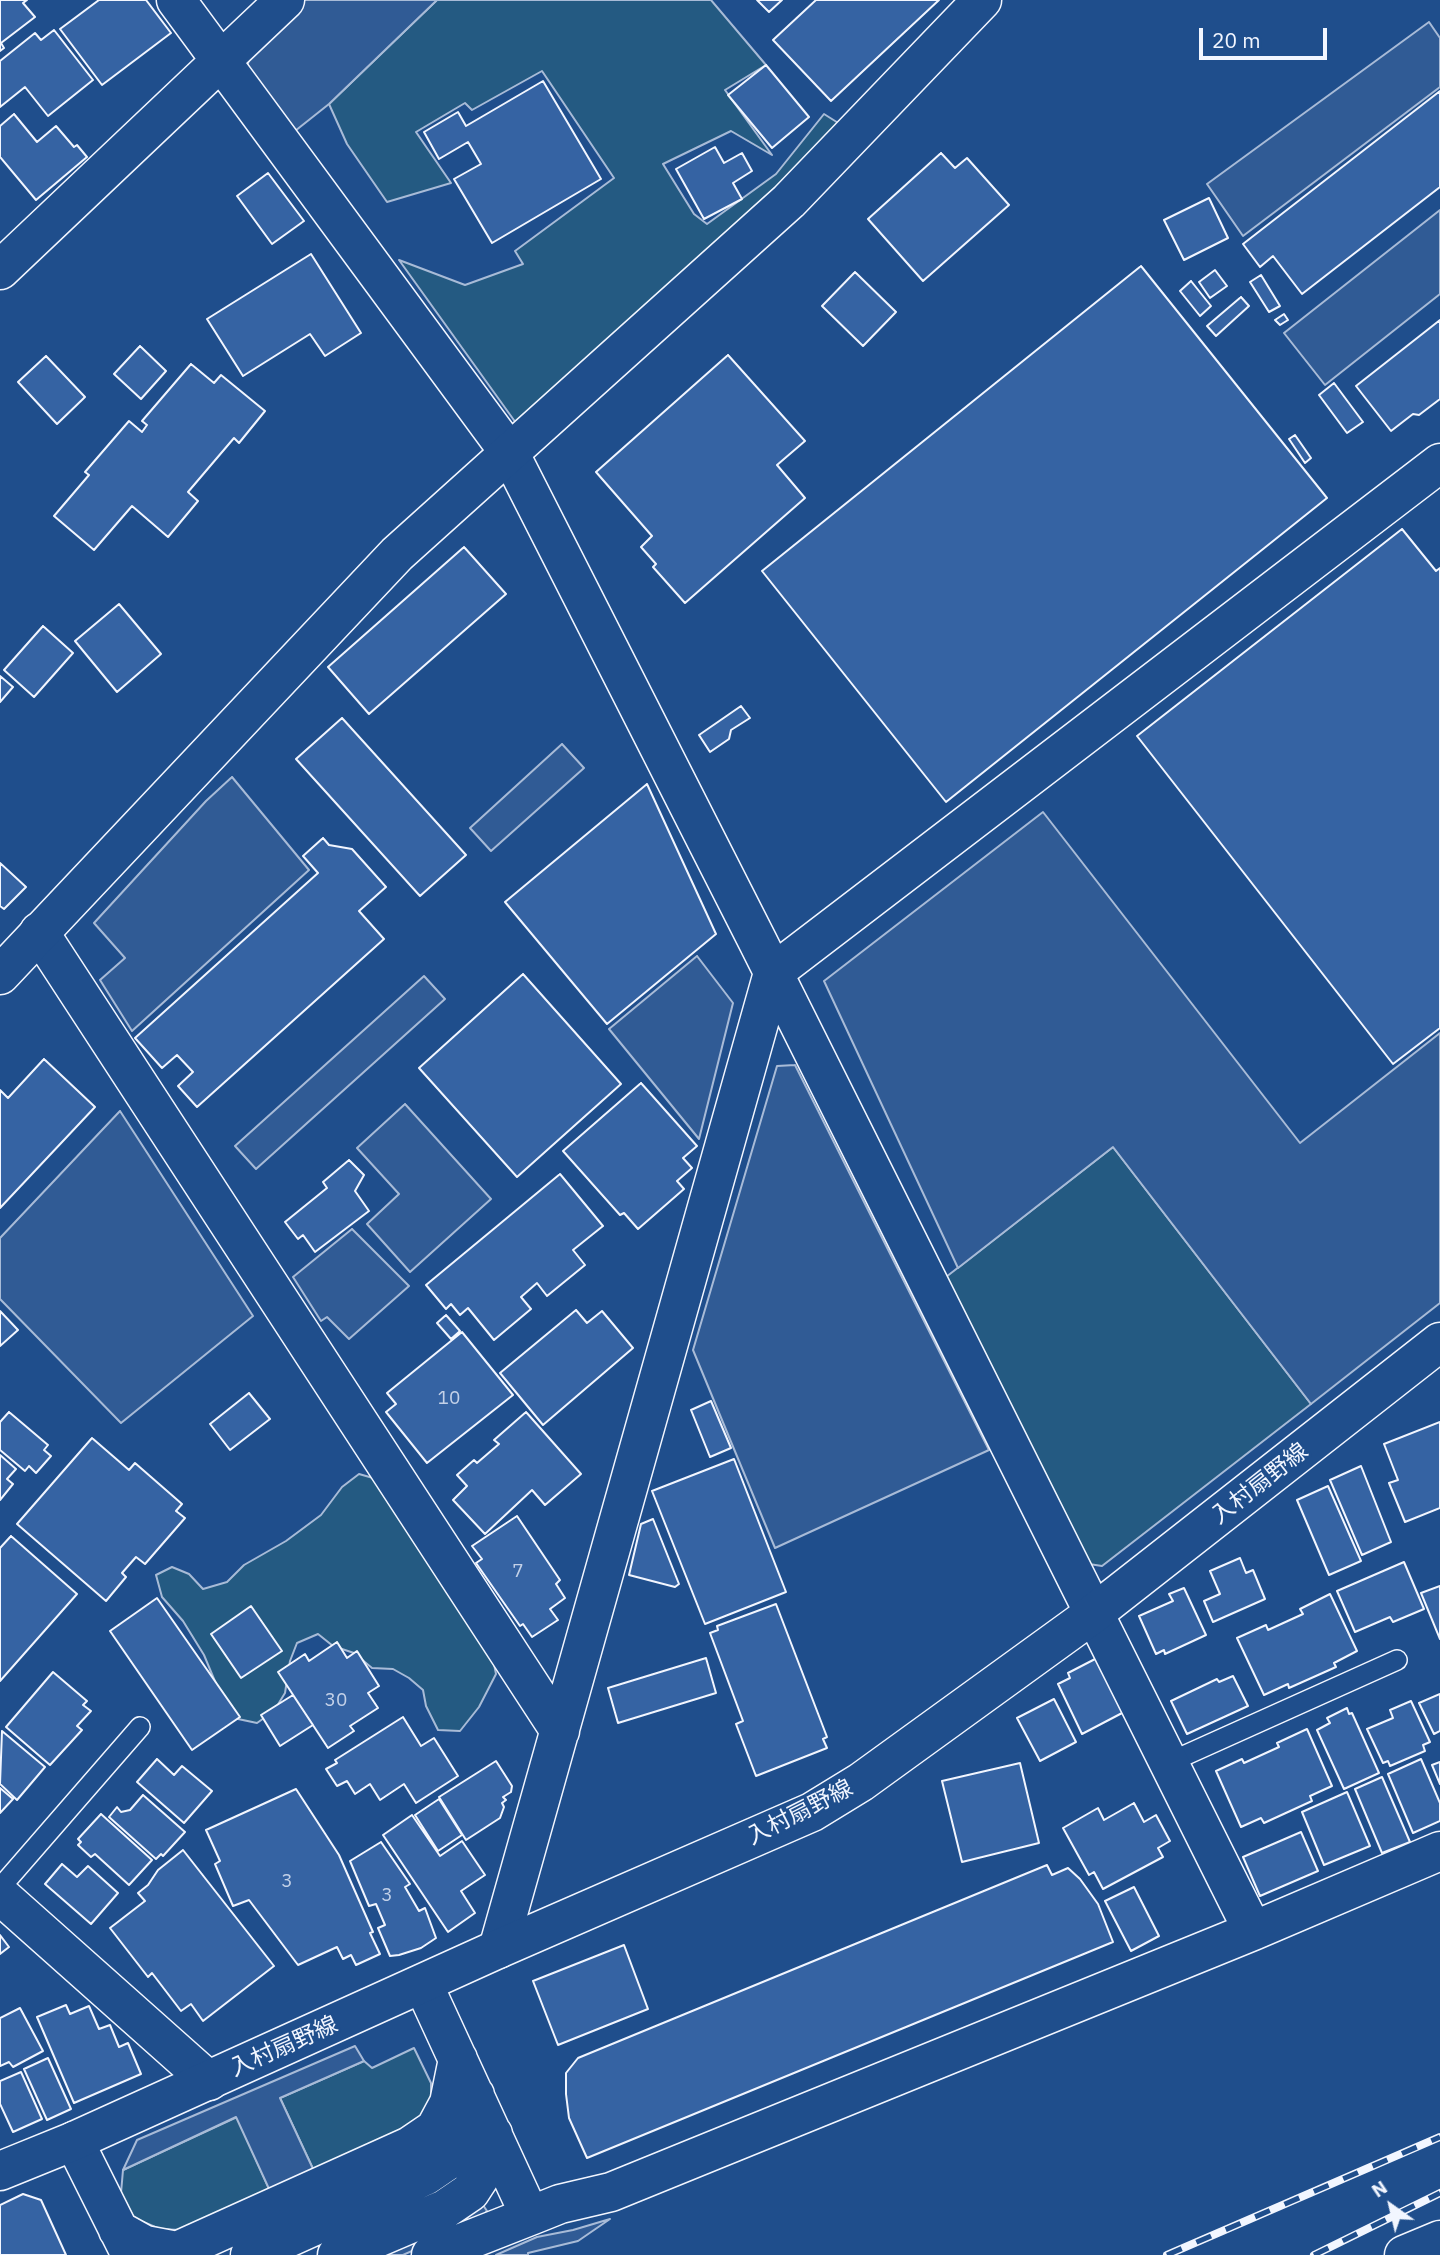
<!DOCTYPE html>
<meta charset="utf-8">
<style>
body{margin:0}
#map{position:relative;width:1440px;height:2255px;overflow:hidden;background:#1f4e8c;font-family:"IBM Plex Sans",sans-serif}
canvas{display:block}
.north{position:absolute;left:1356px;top:2171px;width:70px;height:70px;-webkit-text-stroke:5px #1f4e8c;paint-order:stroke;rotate:326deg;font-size:19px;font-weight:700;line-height:28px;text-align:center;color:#f2f6ff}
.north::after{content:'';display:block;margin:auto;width:24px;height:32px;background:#f2f6ff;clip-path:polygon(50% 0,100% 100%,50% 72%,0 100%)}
.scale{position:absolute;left:1199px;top:28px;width:128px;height:32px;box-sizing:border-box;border:4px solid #f2f6ff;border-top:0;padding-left:9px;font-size:21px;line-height:24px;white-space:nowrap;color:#f2f6ff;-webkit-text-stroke:5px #1f4e8c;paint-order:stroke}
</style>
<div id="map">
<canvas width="1440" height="2255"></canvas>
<div class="north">N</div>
<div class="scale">20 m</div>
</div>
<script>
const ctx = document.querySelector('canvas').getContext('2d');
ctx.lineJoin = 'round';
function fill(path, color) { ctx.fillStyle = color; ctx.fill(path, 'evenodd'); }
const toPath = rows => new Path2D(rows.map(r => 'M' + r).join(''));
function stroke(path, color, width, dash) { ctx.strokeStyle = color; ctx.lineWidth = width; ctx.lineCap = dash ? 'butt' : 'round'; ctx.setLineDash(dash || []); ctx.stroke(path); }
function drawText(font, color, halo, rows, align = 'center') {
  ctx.font = font + ' "IBM Plex Sans","Noto Sans JP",sans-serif'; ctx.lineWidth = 5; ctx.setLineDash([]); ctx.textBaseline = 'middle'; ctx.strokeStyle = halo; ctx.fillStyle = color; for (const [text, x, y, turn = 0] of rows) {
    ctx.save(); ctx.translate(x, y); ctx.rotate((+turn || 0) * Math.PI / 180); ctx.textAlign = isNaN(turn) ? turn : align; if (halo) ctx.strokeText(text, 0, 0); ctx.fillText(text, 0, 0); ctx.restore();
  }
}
const green = toPath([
 [437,0,711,0,766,65,725,90,772,155,731,131,663,164,694,214,707,224,776,174,824,114,843,126,516,423,399,260,465,285,523,264,515,251,614,178,542,71,472,110,465,103,416,132,451,183,387,202,347,144,329,104,437,0],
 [1113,1147,1311,1404,1102,1566,1089,1564,946,1277,1113,1147],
 [359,1474,387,1482,492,1654,496,1674,479,1707,460,1731,438,1730,426,1706,423,1690,409,1678,393,1669,372,1668,354,1653,333,1646,318,1634,297,1643,290,1661,285,1693,274,1711,257,1723,238,1719,224,1703,204,1655,183,1621,162,1597,156,1575,172,1567,189,1574,203,1589,227,1582,244,1565,286,1541,321,1515,342,1487,359,1474],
 [414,2048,431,2083,431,2102,418,2121,314,2171,280,2098,364,2061,372,2068,414,2048],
 [237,2117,270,2191,180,2230,160,2229,134,2218,121,2193,123,2170,237,2117]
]);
const parking = toPath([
 [303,0,437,0,329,104,295,131,246,72,251,51,303,0],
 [1429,22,1440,38,1440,87,1243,236,1207,184,1429,22],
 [1440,210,1440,294,1325,385,1284,333,1440,210],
 [562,744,584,768,491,851,470,828,562,744],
 [232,777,309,870,132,1031,100,980,125,958,94,923,206,801,232,777],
 [1043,812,1300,1143,1440,1033,1440,1303,1311,1404,1113,1147,958,1268,824,981,1043,812],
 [697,956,733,1003,699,1139,609,1029,697,956],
 [424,976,445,999,256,1169,235,1146,424,976],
 [795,1065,989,1450,775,1548,693,1350,777,1066,795,1065],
 [405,1104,491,1199,410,1272,367,1224,399,1194,357,1148,405,1104],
 [120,1111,253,1316,121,1423,0,1299,0,1238,120,1111],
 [352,1229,409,1286,349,1339,327,1317,321,1321,293,1277,352,1229],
 [355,2046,364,2061,280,2098,314,2171,270,2191,236,2117,123,2170,137,2140,355,2046],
 [479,2199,487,2211,479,2220,466,2227,403,2255,364,2255,479,2199],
 [610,2219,578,2241,528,2253,528,2255,496,2255,537,2237,573,2230,610,2219]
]);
const building = toPath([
 [0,0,27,0,23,3,35,17,1,43,4,48,0,51,0,0],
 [99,0,146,0,171,33,102,85,60,29,99,0],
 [757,0,782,0,769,12,757,0],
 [816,0,939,0,831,101,773,40,816,0],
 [54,30,93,80,48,116,25,87,0,107,0,61,35,33,41,40,54,30],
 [766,65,809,117,772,148,728,95,766,65],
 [543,81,601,179,492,243,454,179,481,164,468,142,439,159,424,132,458,112,466,126,543,81],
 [1440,91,1440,187,1302,294,1273,256,1260,267,1243,244,1440,91],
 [14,114,37,142,56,126,74,147,77,145,87,157,36,200,0,157,0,126,14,114],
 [715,147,724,163,742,153,752,171,733,183,742,199,704,219,676,169,715,147],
 [941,153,955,168,967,158,1009,205,923,281,868,219,941,153],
 [268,173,304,221,272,244,237,196,268,173],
 [1209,198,1228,238,1184,260,1164,220,1209,198],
 [311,254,361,333,325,356,310,334,243,376,207,319,311,254],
 [1141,266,1327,498,946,802,762,571,1141,266],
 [1215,270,1227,286,1210,298,1199,282,1215,270],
 [855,272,896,312,863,346,822,306,855,272],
 [1261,275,1280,306,1269,312,1250,282,1261,275],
 [1191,281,1211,306,1200,316,1180,291,1191,281],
 [1241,297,1249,306,1216,336,1207,326,1241,297],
 [1284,314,1288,320,1280,325,1275,320,1284,314],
 [1440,320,1440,399,1419,415,1413,414,1391,431,1356,386,1440,320],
 [140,346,166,371,141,399,114,374,140,346],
 [728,355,805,441,777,465,805,498,685,603,653,567,656,564,641,547,652,536,596,472,728,355],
 [46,356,85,397,57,424,18,382,46,356],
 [191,364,214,383,221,375,265,411,239,443,234,438,188,492,198,501,168,537,132,506,94,550,54,516,89,475,85,472,129,421,142,432,147,425,142,421,191,364],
 [1334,383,1363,422,1347,433,1319,395,1334,383],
 [1295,435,1311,458,1305,463,1289,439,1295,435],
 [1402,529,1436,571,1440,568,1440,1028,1393,1064,1137,736,1402,529],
 [464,547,506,594,369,714,328,667,464,547],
 [119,604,161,654,117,692,75,641,119,604],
 [43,626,73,653,34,697,4,670,43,626],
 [0,676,13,687,0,702,0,676],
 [741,706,750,718,731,730,729,739,710,752,699,735,741,706],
 [342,718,466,855,420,896,296,759,342,718],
 [647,784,716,934,607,1024,505,902,647,784],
 [323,838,329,845,352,849,386,887,359,911,384,939,197,1107,178,1086,193,1072,177,1055,162,1068,135,1038,318,873,303,856,323,838],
 [0,863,26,887,4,909,0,906,0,863],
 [523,974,621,1084,517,1177,419,1068,523,974],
 [44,1059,95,1107,0,1208,0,1090,8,1098,44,1059],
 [641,1083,697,1146,683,1158,692,1168,677,1181,684,1189,638,1229,624,1213,620,1215,563,1151,641,1083],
 [349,1160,364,1175,355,1191,369,1211,315,1252,303,1235,298,1239,285,1222,327,1188,323,1182,349,1160],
 [560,1174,603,1226,573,1250,585,1265,547,1296,537,1283,521,1297,531,1309,494,1340,468,1308,460,1315,451,1304,446,1309,426,1285,560,1174],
 [576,1310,587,1323,602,1311,633,1348,543,1425,500,1373,576,1310],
 [0,1311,18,1330,0,1346,0,1311],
 [446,1315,460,1331,451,1339,437,1323,446,1315],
 [462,1332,513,1395,427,1463,386,1412,396,1404,387,1393,462,1332],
 [249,1393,270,1419,230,1450,210,1424,249,1393],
 [711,1401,731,1448,710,1457,691,1410,711,1401],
 [9,1412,48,1445,44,1450,51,1456,36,1473,29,1466,25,1471,0,1450,0,1422,9,1412],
 [526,1412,581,1474,545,1505,532,1490,485,1534,453,1500,467,1486,457,1475,474,1460,477,1463,499,1444,494,1440,526,1412],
 [1440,1422,1440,1508,1405,1522,1389,1483,1398,1480,1384,1444,1440,1422],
 [92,1438,129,1470,135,1463,182,1504,176,1511,185,1518,145,1564,136,1557,122,1573,126,1577,106,1601,17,1524,92,1438],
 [0,1455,16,1469,7,1479,13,1484,0,1500,0,1455],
 [734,1459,786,1592,705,1624,652,1491,734,1459],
 [1361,1466,1391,1542,1362,1555,1330,1480,1361,1466],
 [1328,1486,1361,1561,1329,1575,1297,1500,1328,1486],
 [517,1516,560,1580,556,1584,565,1598,550,1609,558,1620,532,1637,523,1624,520,1626,476,1563,482,1559,472,1546,517,1516],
 [653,1519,679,1584,675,1587,629,1575,641,1524,653,1519],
 [11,1536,77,1594,0,1681,0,1548,11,1536],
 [1240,1558,1246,1573,1253,1570,1265,1599,1213,1622,1204,1601,1220,1594,1210,1571,1240,1558],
 [1404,1562,1424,1609,1393,1622,1390,1617,1355,1632,1337,1591,1404,1562],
 [1440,1586,1440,1639,1421,1593,1440,1586],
 [1184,1588,1206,1635,1165,1654,1164,1650,1156,1654,1139,1616,1173,1601,1169,1594,1184,1588],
 [1330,1594,1357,1651,1334,1663,1336,1667,1289,1688,1288,1684,1264,1695,1237,1638,1266,1625,1268,1630,1303,1614,1300,1609,1330,1594],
 [157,1598,240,1717,192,1750,110,1631,157,1598],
 [776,1604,827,1737,823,1739,827,1748,756,1776,736,1724,743,1721,710,1633,718,1630,717,1626,776,1604],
 [251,1606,282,1651,241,1678,211,1634,251,1606],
 [337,1642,347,1658,357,1651,379,1686,368,1693,378,1708,350,1726,354,1731,328,1748,278,1672,305,1654,309,1661,337,1642],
 [706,1658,716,1693,618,1723,608,1688,706,1658],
 [1097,1658,1124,1712,1082,1734,1058,1684,1070,1678,1068,1673,1097,1658],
 [53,1672,87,1701,83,1705,91,1711,77,1726,82,1730,50,1765,6,1727,53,1672],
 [1233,1676,1248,1706,1187,1734,1171,1701,1217,1679,1219,1682,1233,1676],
 [1440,1694,1440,1731,1434,1734,1419,1703,1440,1694],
 [293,1695,313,1725,280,1746,261,1715,293,1695],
 [1054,1699,1076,1742,1040,1761,1017,1718,1054,1699],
 [1411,1701,1430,1742,1423,1745,1425,1751,1390,1766,1388,1761,1383,1763,1367,1729,1393,1718,1390,1710,1411,1701],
 [1347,1708,1349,1714,1352,1713,1379,1773,1344,1789,1317,1730,1330,1723,1327,1718,1347,1708],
 [403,1717,421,1746,434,1738,458,1776,416,1803,404,1784,380,1800,370,1784,355,1794,347,1781,337,1786,326,1769,337,1763,335,1760,403,1717],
 [1307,1729,1332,1786,1310,1796,1312,1801,1264,1823,1261,1818,1241,1827,1216,1771,1242,1759,1244,1763,1279,1747,1277,1743,1307,1729],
 [2,1731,45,1767,17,1800,0,1784,2,1731],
 [157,1759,174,1775,182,1766,212,1791,184,1823,137,1782,157,1759],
 [1421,1759,1440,1803,1440,1821,1413,1833,1388,1774,1421,1759],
 [496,1761,512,1786,511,1792,503,1797,506,1800,502,1803,504,1807,500,1818,466,1840,439,1797,496,1761],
 [1440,1762,1440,1784,1432,1765,1440,1762],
 [1020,1763,1039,1843,962,1862,942,1781,1020,1763],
 [1382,1777,1410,1842,1382,1853,1355,1789,1382,1777],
 [0,1788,13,1799,0,1813,0,1788],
 [296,1789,339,1855,373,1932,370,1933,380,1954,356,1965,351,1955,343,1959,337,1947,298,1965,249,1900,233,1906,215,1864,220,1861,206,1830,296,1789],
 [1347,1792,1370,1846,1324,1865,1302,1812,1347,1792],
 [143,1795,185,1832,163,1856,161,1854,156,1859,109,1817,117,1807,121,1812,130,1810,143,1795],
 [439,1799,462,1835,438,1851,415,1815,439,1799],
 [1134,1803,1144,1822,1156,1815,1170,1841,1158,1848,1163,1857,1103,1889,1094,1872,1089,1875,1063,1828,1098,1808,1104,1820,1134,1803],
 [101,1814,152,1860,129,1885,95,1854,91,1857,78,1845,81,1842,78,1839,101,1814],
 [412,1815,440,1856,462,1841,485,1875,461,1891,475,1913,448,1932,383,1835,412,1815],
 [1301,1832,1318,1871,1260,1896,1243,1857,1301,1832],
 [381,1842,410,1884,405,1887,419,1911,425,1908,436,1938,421,1948,399,1955,390,1956,378,1928,385,1925,376,1904,369,1906,350,1861,381,1842],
 [183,1850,274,1966,203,2021,191,2004,181,2011,152,1973,148,1977,110,1928,145,1901,138,1893,148,1885,158,1870,183,1850],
 [62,1864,77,1877,88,1866,118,1893,91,1924,45,1884,62,1864],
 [1047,1865,1052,1875,1068,1868,1080,1879,1098,1904,1113,1942,587,2158,569,2118,566,2094,566,2073,578,2058,1047,1865],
 [1134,1887,1159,1936,1131,1951,1105,1901,1134,1887],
 [0,1935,9,1947,0,1954,0,1935],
 [624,1945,648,2009,558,2045,533,1981,624,1945],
 [66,2005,70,2014,89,2006,99,2029,110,2025,119,2047,128,2043,141,2074,74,2103,37,2017,66,2005],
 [20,2008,43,2051,13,2067,9,2062,0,2066,0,2018,20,2008],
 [48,2058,71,2109,47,2120,24,2069,48,2058],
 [21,2072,42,2119,13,2132,0,2104,0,2081,21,2072],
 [23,2194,41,2200,66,2255,0,2255,0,2205,23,2194]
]);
const service = toPath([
 [1168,1763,1397,1660],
 [0,1888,140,1727]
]);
const minor = toPath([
 [176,0,509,452,758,942,1253,1931],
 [0,270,285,0],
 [39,932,560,1731],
 [0,1895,209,2081],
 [498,1949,773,973,1440,463],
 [423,1984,530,2216,431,2255],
 [74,2141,130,2253],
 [530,2216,560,2204,611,2192,1253,1931,1440,1851],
 [118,2230,145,2245,177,2251,410,2146,435,2129,449,2103,458,2059],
 [250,2255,425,2176,450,2159,465,2135,475,2095],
 [337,2255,445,2209,470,2192,487,2166,493,2134],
 [1404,2255,1440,2240]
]);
const tertiary = toPath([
 [0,975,397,554,789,201,982,0],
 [0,2171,74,2141,498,1949,812,1812,861,1782,1093,1614,1440,1342]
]);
const rail = toPath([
 [1167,2255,1440,2137],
 [1314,2255,1440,2193]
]);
const numberNames = [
 ["10",449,1399],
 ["7",518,1572],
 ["30",336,1701],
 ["3",287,1882],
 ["3",387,1896]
];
const streetNames = [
 ["入村扇野線",1260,1484,-38],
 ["入村扇野線",800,1813,-27],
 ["入村扇野線",284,2047,-24]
];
fill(green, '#245a82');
stroke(green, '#a8bbd7', 2);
fill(parking, '#305b95');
stroke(parking, '#a8bbd7', 2);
fill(building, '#3563a3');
stroke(building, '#f2f6ff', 2);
stroke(service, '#f2f6ff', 22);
stroke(minor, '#f2f6ff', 41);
stroke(tertiary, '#f2f6ff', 41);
stroke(service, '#1f4e8c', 19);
stroke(minor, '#1f4e8c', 38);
stroke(tertiary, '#1f4e8c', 38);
stroke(rail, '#f2f6ff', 8);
stroke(rail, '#1f4e8c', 5, [16]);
drawText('19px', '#c3d1e8', null, numberNames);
drawText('23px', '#f2f6ff', '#1f4e8c', streetNames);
</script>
